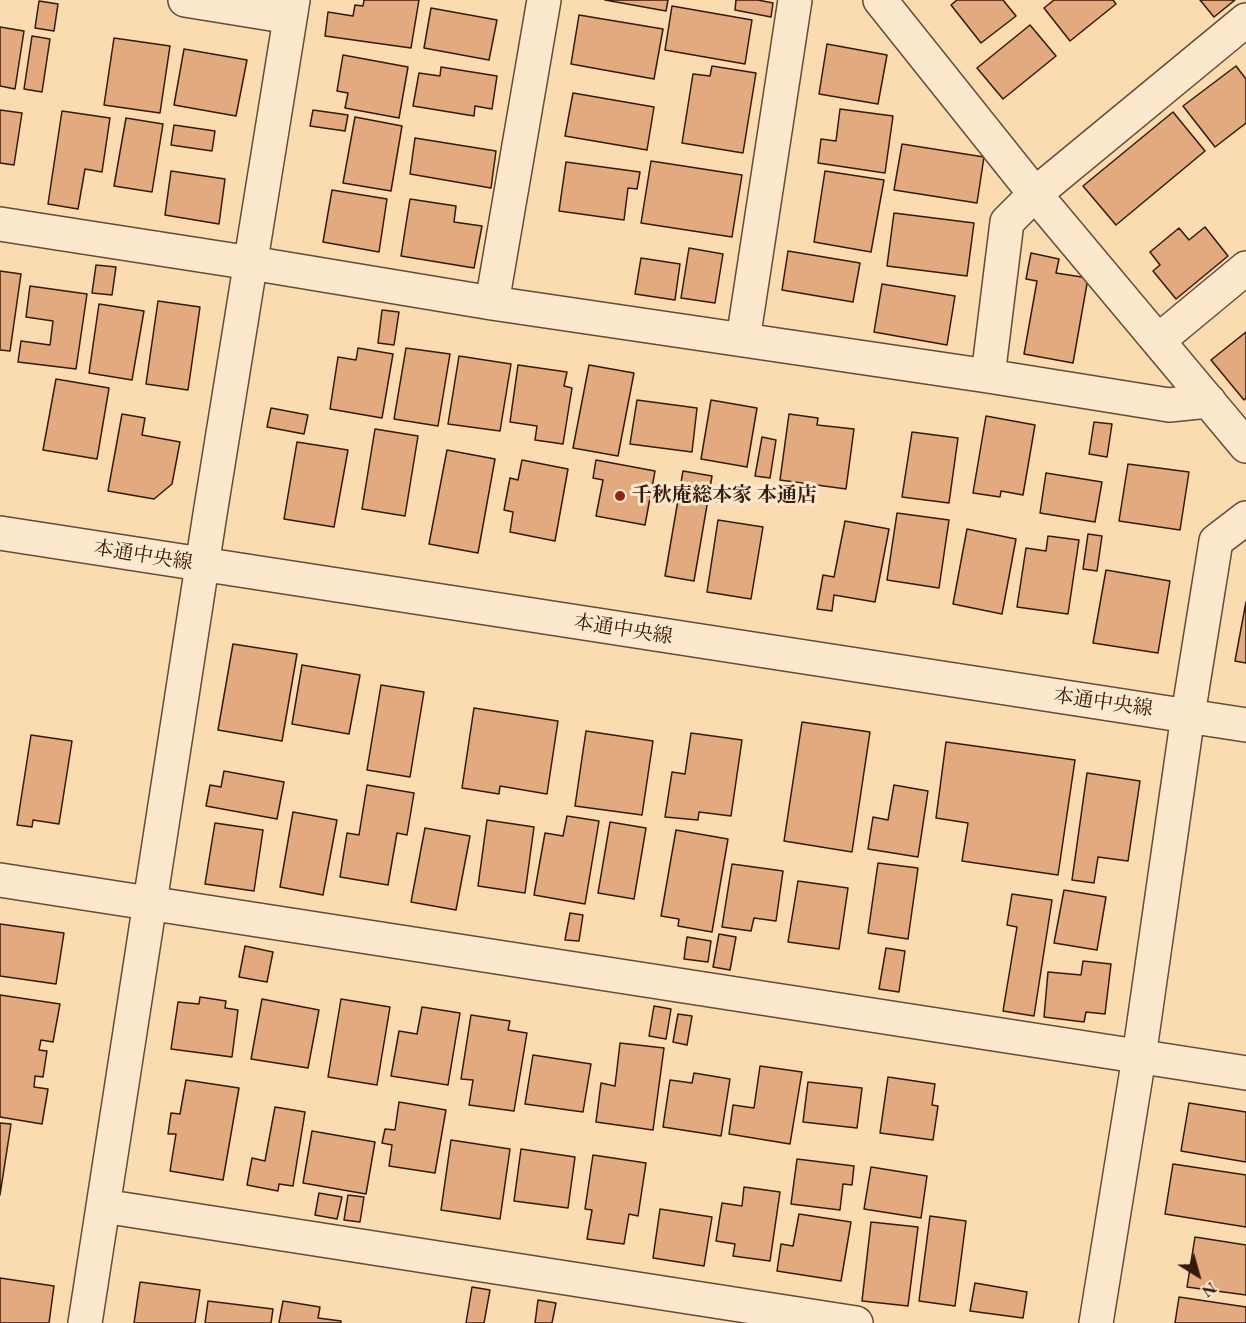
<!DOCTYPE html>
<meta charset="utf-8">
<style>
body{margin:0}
#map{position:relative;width:1246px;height:1323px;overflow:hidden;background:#fbdcb1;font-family:"EB Garamond",serif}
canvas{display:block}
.north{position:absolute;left:1168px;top:1245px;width:60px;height:60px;-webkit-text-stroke:4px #fce8cc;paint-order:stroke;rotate:143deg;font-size:16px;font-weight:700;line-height:24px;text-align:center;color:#34190f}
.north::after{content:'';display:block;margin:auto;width:21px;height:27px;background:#34190f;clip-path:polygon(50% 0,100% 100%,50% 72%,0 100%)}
</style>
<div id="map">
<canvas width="1246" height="1323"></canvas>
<div class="north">N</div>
</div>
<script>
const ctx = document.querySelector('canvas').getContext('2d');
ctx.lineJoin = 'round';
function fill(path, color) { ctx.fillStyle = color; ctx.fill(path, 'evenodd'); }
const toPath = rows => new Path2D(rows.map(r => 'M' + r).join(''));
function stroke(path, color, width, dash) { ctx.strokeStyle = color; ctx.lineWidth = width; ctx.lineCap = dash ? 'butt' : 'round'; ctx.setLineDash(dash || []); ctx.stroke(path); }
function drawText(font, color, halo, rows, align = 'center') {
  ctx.font = font + ' "EB Garamond","Noto Serif JP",serif'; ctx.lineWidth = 6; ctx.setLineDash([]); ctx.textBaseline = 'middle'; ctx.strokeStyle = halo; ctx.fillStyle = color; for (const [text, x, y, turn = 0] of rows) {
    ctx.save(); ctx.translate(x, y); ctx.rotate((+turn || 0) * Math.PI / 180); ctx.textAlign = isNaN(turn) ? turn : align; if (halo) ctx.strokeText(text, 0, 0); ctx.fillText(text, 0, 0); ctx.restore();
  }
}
const building = toPath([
 [364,0,419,0,411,48,325,36,328,12,353,16,355,5,363,6,364,0],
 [605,0,668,0,666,11,605,0],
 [736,0,758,0,773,3,771,17,735,10,736,0],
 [957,0,1003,0,1016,16,981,43,951,5,957,0],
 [1054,0,1113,0,1116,4,1070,41,1044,8,1054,0],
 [1200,0,1235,0,1214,17,1200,0],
 [39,1,58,4,54,31,35,28,39,1],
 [672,6,752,20,745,64,665,50,672,6],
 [431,8,497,20,489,60,424,48,431,8],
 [579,15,663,29,654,79,571,64,579,15],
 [1030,25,1056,56,1003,99,977,68,1030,25],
 [0,27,24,31,15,89,0,86,0,27],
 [32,36,50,39,42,92,24,89,32,36],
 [114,38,170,46,160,113,104,105,114,38],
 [827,44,887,55,878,104,819,94,827,44],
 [184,49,247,60,236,116,174,105,184,49],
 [343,55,408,67,399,118,345,108,348,93,337,91,343,55],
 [712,66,756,73,743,153,682,143,693,74,710,76,712,66],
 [1236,66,1246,79,1246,123,1215,147,1183,106,1236,66],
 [441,67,497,76,492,109,475,106,474,116,413,106,419,73,440,76,441,67],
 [573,93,654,107,647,150,565,136,573,93],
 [840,109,893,116,885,173,818,163,821,139,836,141,840,109],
 [0,110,22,113,14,165,0,163,0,110],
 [313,110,348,115,345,131,310,126,313,110],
 [62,111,110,118,102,172,85,169,78,209,48,204,62,111],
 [1173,112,1205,151,1116,225,1083,186,1173,112],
 [355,117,402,126,391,191,343,183,355,117],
 [126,118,163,124,152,192,114,186,126,118],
 [174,125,215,131,212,151,171,145,174,125],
 [415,138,496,151,491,188,410,174,415,138],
 [902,144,984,157,977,203,894,190,902,144],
 [651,161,742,175,732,237,641,223,651,161],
 [566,162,640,172,637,189,628,188,624,220,559,211,566,162],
 [171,171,225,179,219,224,165,215,171,171],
 [825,171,884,180,871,252,814,242,825,171],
 [332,190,387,199,379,252,323,242,332,190],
 [410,199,456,206,454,222,482,226,474,268,401,256,410,199],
 [894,213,974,223,967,276,887,266,894,213],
 [1205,227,1228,256,1176,299,1153,271,1160,265,1150,252,1179,228,1189,240,1205,227],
 [689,248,723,254,715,303,681,298,689,248],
 [788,251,860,263,853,302,782,290,788,251],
 [1031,253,1059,259,1056,273,1088,278,1073,363,1024,354,1037,281,1026,279,1031,253],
 [641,258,680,264,675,300,635,294,641,258],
 [96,265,116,267,112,295,92,293,96,265],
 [0,271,21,274,10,351,0,350,0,271],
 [882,284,955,296,947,345,874,332,882,284],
 [30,286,87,294,76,369,18,362,21,341,50,345,53,321,26,317,30,286],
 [158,301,200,307,188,390,146,384,158,301],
 [99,304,144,311,132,380,89,373,99,304],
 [382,310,399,312,394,345,378,343,382,310],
 [1246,332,1246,398,1244,400,1211,360,1246,332],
 [358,348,393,354,382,418,330,409,338,357,356,360,358,348],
 [406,348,450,354,438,426,394,419,406,348],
 [459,356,511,364,500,431,448,424,459,356],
 [518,365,567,372,564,386,572,388,563,444,535,440,537,426,510,422,518,365],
 [589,365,634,373,618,456,573,448,589,365],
 [56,379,109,388,97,459,43,450,56,379],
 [637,400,697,408,692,452,630,444,637,400],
 [711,400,757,408,747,467,701,459,711,400],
 [271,408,308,415,304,434,267,427,271,408],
 [122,414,145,418,142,435,180,442,172,484,154,499,108,491,122,414],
 [789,414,818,418,817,425,854,429,846,489,780,480,789,414],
 [986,416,1035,425,1023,495,1001,491,1000,497,973,493,986,416],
 [1094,422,1112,424,1107,457,1089,454,1094,422],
 [375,429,418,436,405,516,362,509,375,429],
 [912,432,958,438,949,503,902,497,912,432],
 [762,437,776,440,770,478,755,476,762,437],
 [297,442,348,450,334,527,284,519,297,442],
 [447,450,495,459,478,553,429,544,447,450],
 [522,460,568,469,555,541,510,532,513,512,504,510,510,478,518,480,522,460],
 [596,460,655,471,645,525,596,516,603,480,593,478,596,460],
 [1128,464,1189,472,1180,530,1119,521,1128,464],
 [683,471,712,476,694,581,665,576,683,471],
 [1046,473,1102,482,1095,522,1040,513,1046,473],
 [897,513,949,520,939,588,887,580,897,513],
 [718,520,763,527,751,599,707,592,718,520],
 [845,521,889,529,875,602,834,595,832,611,817,609,823,575,834,577,845,521],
 [967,529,1016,539,1002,614,953,604,967,529],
 [1088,534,1102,536,1097,571,1083,569,1088,534],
 [1048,536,1079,540,1068,614,1017,607,1026,548,1046,551,1048,536],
 [1106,570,1170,581,1158,653,1093,643,1106,570],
 [1246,602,1246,663,1235,661,1246,602],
 [233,644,297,654,282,741,218,730,233,644],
 [302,665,360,675,349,734,292,724,302,665],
 [381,685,424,692,410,777,367,770,381,685],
 [474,708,558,721,547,794,500,786,499,794,462,788,474,708],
 [802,722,870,732,852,852,784,841,802,722],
 [586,731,653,741,642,815,575,806,586,731],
 [691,733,742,740,731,816,699,812,698,820,665,817,672,772,685,774,691,733],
 [31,735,72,741,59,824,33,820,32,827,17,825,31,735],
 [946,742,1075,760,1058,875,962,861,968,823,936,818,946,742],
 [224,771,284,782,277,819,206,806,210,785,221,787,224,771],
 [1087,773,1140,781,1128,861,1098,857,1094,883,1072,880,1087,773],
 [367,785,414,793,407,835,397,833,388,885,340,877,347,833,359,835,367,785],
 [894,785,928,791,918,857,868,849,873,817,888,820,894,785],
 [293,812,337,820,323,895,280,887,293,812],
 [567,816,599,821,585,904,534,895,545,833,563,836,567,816],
 [487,820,534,827,525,893,478,886,487,820],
 [610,822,646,828,634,899,598,893,610,822],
 [215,823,263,830,254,891,205,884,215,823],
 [425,828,470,836,456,910,411,902,425,828],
 [676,830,728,839,712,932,678,926,679,919,661,916,676,830],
 [878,863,918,868,908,939,868,933,878,863],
 [732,864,783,871,776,921,754,918,751,931,722,927,732,864],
 [798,881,848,888,839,949,788,942,798,881],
 [1064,890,1106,897,1097,950,1054,943,1064,890],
 [1012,894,1052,900,1034,1016,1003,1011,1017,927,1007,925,1012,894],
 [570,913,583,915,579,941,565,940,570,913],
 [0,924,64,933,56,984,0,976,0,924],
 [719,934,736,937,730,970,713,967,719,934],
 [687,937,711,941,708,962,684,959,687,937],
 [245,946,273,952,267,982,239,977,245,946],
 [886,948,905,951,899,992,879,989,886,948],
 [1083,961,1111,964,1105,1014,1086,1012,1084,1022,1044,1017,1048,972,1081,975,1083,961],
 [0,995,60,1004,53,1042,41,1040,39,1050,47,1051,43,1077,35,1076,34,1087,48,1089,42,1124,0,1117,0,995],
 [200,997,226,1001,225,1008,238,1010,232,1057,171,1049,178,1002,199,1004,200,997],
 [262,999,319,1010,308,1068,251,1059,262,999],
 [341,999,390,1007,377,1085,328,1077,341,999],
 [654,1006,671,1009,666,1039,649,1036,654,1006],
 [422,1007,460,1013,448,1085,391,1076,399,1031,417,1034,422,1007],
 [678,1014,692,1016,687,1045,673,1042,678,1014],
 [471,1015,510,1021,508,1030,527,1033,514,1111,469,1105,473,1080,461,1079,471,1015],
 [620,1043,664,1048,653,1130,596,1122,601,1083,615,1086,620,1043],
 [533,1055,591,1064,583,1112,525,1104,533,1055],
 [760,1066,802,1072,790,1144,729,1134,733,1105,754,1108,760,1066],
 [694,1073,730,1079,721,1136,663,1127,670,1080,692,1083,694,1073],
 [888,1077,935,1084,932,1105,938,1106,933,1140,880,1133,888,1077],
 [186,1080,239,1088,223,1180,170,1171,176,1134,168,1134,171,1113,180,1114,186,1080],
 [808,1082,862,1088,857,1128,803,1122,808,1082],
 [399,1102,446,1110,435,1173,389,1166,392,1145,382,1143,385,1129,395,1130,399,1102],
 [1189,1103,1246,1112,1246,1162,1181,1151,1189,1103],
 [275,1107,305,1112,293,1186,279,1184,278,1191,247,1185,252,1158,265,1161,275,1107],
 [0,1123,11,1124,0,1195,0,1123],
 [312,1131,375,1142,366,1194,303,1183,312,1131],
 [451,1140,510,1149,500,1219,441,1210,451,1140],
 [521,1149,575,1157,568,1208,514,1201,521,1149],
 [593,1155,646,1163,638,1216,629,1214,624,1244,587,1239,592,1210,585,1209,593,1155],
 [797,1159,854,1166,852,1185,843,1184,840,1210,791,1204,797,1159],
 [1173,1164,1246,1175,1246,1227,1165,1214,1173,1164],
 [871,1167,927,1176,921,1218,864,1209,871,1167],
 [744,1187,780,1192,770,1261,733,1256,735,1244,716,1241,722,1203,742,1206,744,1187],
 [319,1193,342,1197,337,1219,315,1215,319,1193],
 [348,1195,364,1197,360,1222,344,1220,348,1195],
 [660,1209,712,1217,704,1266,653,1258,660,1209],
 [799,1214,851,1222,841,1281,777,1271,781,1244,793,1246,799,1214],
 [930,1216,966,1221,955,1306,919,1301,930,1216],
 [871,1222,918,1227,908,1306,862,1301,871,1222],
 [1195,1237,1246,1245,1246,1295,1187,1287,1195,1237],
 [0,1278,54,1286,49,1323,0,1323,0,1278],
 [140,1282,200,1290,195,1323,134,1323,140,1282],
 [975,1283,1027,1292,1023,1318,970,1311,975,1283],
 [472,1287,490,1290,484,1323,466,1323,472,1287],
 [1179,1297,1246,1307,1246,1323,1175,1323,1179,1297],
 [538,1300,556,1303,552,1323,535,1323,538,1300],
 [208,1301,273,1309,271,1323,205,1323,208,1301],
 [283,1301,320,1307,318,1318,341,1321,341,1323,279,1323,283,1301]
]);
const minor = toPath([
 [185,0,290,17],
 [880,0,1035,194,1246,446],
 [0,224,251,263,492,303,988,376,1169,405,1209,401],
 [492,303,544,0],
 [743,340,795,0],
 [1159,340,1246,268],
 [988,376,1007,222,1035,194,1246,20],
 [0,533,1246,725],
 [0,880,1246,1073],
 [103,1206,856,1323],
 [85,1323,210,514,293,0],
 [1096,1323,1139,1057,1188,715,1216,541,1246,518]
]);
const markers = [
 [620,496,6,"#8f2418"]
];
const poiNames = [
 ["千秋庵総本家 本通店",632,496]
];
const streetNames = [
 ["本通中央線",143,556,9],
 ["本通中央線",623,630,9],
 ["本通中央線",1103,703,8]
];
fill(building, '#e3aa80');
stroke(building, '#34190f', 1.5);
stroke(minor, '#664a38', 36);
stroke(minor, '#fce8cc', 33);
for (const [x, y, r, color] of markers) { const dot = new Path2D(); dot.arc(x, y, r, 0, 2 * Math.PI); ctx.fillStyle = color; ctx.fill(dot); stroke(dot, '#fce8cc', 2); }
drawText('bold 20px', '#34190f', '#fce8cc', poiNames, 'left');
drawText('20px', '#34190f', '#fce8cc', streetNames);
</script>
